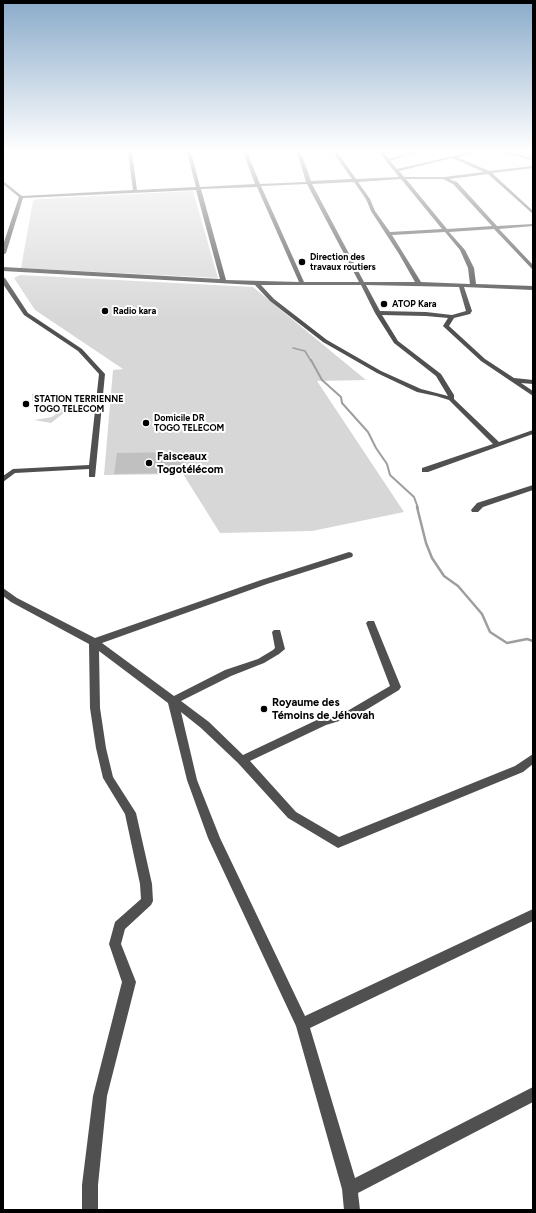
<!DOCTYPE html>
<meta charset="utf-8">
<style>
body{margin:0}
#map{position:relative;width:536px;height:1213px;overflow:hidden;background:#fff;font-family:Figtree,sans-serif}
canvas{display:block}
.frame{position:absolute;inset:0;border:4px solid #000;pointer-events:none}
</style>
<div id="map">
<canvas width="536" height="1213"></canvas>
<div class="frame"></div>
</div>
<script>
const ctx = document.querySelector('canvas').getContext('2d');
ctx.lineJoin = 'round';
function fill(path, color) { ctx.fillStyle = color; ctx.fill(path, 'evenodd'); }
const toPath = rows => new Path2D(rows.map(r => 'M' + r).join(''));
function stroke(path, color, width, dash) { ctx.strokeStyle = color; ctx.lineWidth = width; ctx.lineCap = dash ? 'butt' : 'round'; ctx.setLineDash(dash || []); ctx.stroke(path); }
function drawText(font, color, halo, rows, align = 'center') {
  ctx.font = font + ' Figtree,sans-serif'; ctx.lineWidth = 4; ctx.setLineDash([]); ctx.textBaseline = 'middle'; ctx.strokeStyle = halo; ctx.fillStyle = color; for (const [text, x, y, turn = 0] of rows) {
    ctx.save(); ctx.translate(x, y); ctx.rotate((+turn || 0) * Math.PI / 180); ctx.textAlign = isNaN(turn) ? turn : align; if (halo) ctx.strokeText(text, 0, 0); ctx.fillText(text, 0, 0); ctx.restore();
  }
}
const green = toPath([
 [193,191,218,278,21,268,33,201,37,199],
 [20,275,253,287,366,380,317,381,404,512,312,531,220,533,183,474,104,475,113,370,123,369,35,310,14,278],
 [49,393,65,399,60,401,59,399,32,401,32,394],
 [70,404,70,408,65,412,51,423,34,420,52,417,56,414,61,407]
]);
const streamFar2 = toPath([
 [293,348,305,351,311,361]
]);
const streamFar1 = toPath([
 [311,360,322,380,341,397,342,403,368,432,376,448,387,464,390,475,414,497,418,508]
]);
const stream = toPath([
 [417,507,426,543,432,558,444,576,458,586,482,614,490,632,507,643,527,639,533,641]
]);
const building = toPath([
 [184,452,182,473,114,474,117,453]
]);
const minor = toPath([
 [3,152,16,152,3,154,3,152],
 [128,152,132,152,137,190,196,187,187,152,191,152,200,187,255,184,243,152,247,152,260,184,306,182,297,152,301,152,311,181,352,179,333,152,337,152,356,179,399,177,379,152,383,152,389,159,411,152,416,152,390,161,397,169,471,152,477,152,457,157,489,171,533,166,533,168,492,173,533,211,533,214,488,174,449,179,457,182,497,226,533,224,533,226,499,229,533,265,533,270,494,229,449,232,465,250,474,268,476,284,533,286,533,290,464,287,472,311,470,314,454,318,449,326,485,359,514,378,533,380,533,384,521,383,533,391,533,396,481,361,444,327,443,326,448,318,426,316,382,315,398,341,441,374,454,395,454,399,499,442,533,430,533,434,428,472,422,472,422,468,493,444,449,400,436,396,417,392,377,373,323,342,270,301,255,285,3,271,3,267,220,279,196,190,23,198,6,253,3,255,3,245,19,197,3,184,3,181,22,196,133,190,128,152],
 [452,158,484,172,444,177,404,177,399,171,452,158],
 [401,179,442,229,390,232,375,211,370,199,358,182,401,179],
 [406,179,443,179,453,184,492,226,447,229,406,179],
 [354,182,366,199,371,211,399,254,415,282,364,282,312,184,354,182],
 [307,184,359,282,304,282,261,186,307,184],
 [257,187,299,282,226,280,201,189,257,187],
 [445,232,460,250,468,268,470,284,421,282,392,235,445,232],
 [261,285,361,285,375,313,394,343,436,376,448,396,421,389,381,371,327,340,274,299,261,285],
 [366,285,459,287,466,311,452,315,426,312,380,311,366,285],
 [498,152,504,152,533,158,533,160,498,152],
 [3,277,5,278,28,313,82,349,105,374,95,477,89,477,89,469,15,473,3,482,3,476,13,469,89,465,99,374,78,351,24,315,3,284,3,277],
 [533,485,533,490,483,507,478,512,472,512,471,510,477,503,533,485],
 [349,552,352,553,353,555,352,557,267,584,102,643,174,696,225,670,258,659,273,650,275,648,272,632,274,630,280,630,285,649,279,654,264,663,231,676,181,701,209,722,243,755,319,719,349,710,390,686,366,623,368,621,374,621,401,687,399,690,356,716,326,725,250,761,296,812,339,837,515,766,533,754,533,764,523,772,338,848,288,818,238,763,201,728,181,712,197,780,220,838,305,1016,533,909,533,921,310,1028,355,1178,533,1087,533,1102,358,1193,360,1210,344,1210,342,1189,296,1026,208,838,187,780,168,703,99,651,100,708,106,748,113,777,136,813,152,884,153,901,151,905,125,929,121,944,136,982,107,1096,98,1185,98,1210,82,1210,82,1185,93,1096,122,982,109,944,115,922,141,899,140,884,125,814,103,778,96,748,90,708,89,644,11,602,3,596,3,588,17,598,95,638,261,580,349,552]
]);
const markers = [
 [302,262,4,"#000"],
 [384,304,4,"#000"],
 [105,311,4,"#000"],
 [26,404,4,"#000"],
 [146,423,4,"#000"],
 [149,463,4,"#000"],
 [264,709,4,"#000"]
];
const farPoinames = [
 ["Direction des",310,257],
 ["travaux routiers",310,267],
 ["ATOP Kara",392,304],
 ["Radio kara",113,311],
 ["STATION TERRIENNE",34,399],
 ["TOGO TELECOM",34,409],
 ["Domicile DR",154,418],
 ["TOGO TELECOM",154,428]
];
const poiNames = [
 ["Faisceaux",157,457],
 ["Togotélécom",157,470],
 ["Royaume des",272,703],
 ["Témoins de Jéhovah",272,716]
];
fill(green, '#d7d7d7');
stroke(streamFar2, '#9e9e9e', 1.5);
stroke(streamFar1, '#9e9e9e', 2);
stroke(stream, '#9e9e9e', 2.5);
fill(building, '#c0c0c0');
fill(minor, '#505050');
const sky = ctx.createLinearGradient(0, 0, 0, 321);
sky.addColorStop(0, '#8aabca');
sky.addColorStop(0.47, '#fff');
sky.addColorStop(1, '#ffffff00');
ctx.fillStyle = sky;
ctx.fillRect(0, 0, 536, 321);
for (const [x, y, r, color] of markers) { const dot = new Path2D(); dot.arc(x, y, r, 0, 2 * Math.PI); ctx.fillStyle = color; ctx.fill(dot); stroke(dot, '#fff', 1.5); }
drawText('bold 9px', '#000', '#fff', farPoinames, 'left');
drawText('bold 11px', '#000', '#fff', poiNames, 'left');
</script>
